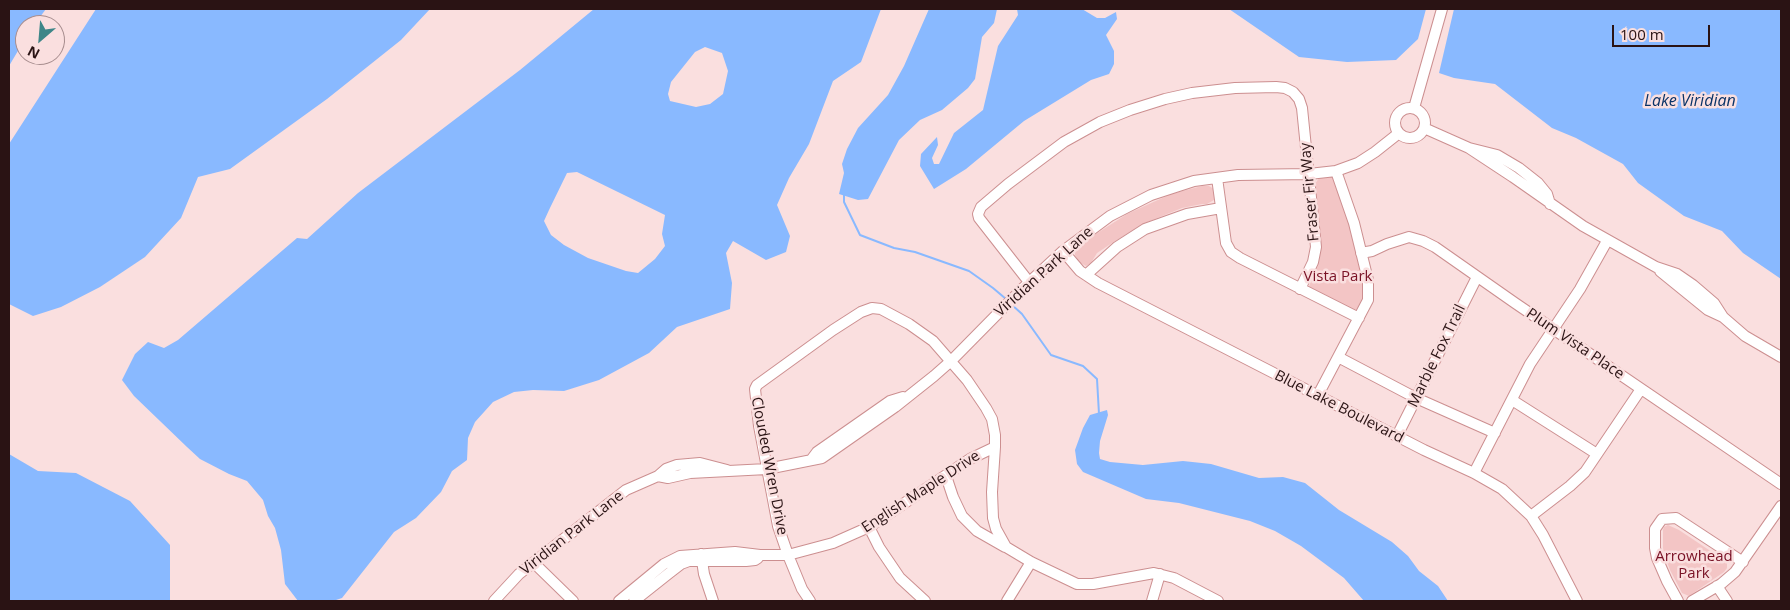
<!DOCTYPE html>
<style>
body{margin:0}
#map{position:relative;width:1790px;height:610px;overflow:hidden;background:#fadfdf;font-family:"Open Sans",sans-serif}
canvas{display:block}
.frame{position:absolute;inset:0;border:10px solid #2a1314;pointer-events:none}
.north{position:absolute;left:15px;top:15px;width:50px;height:50px;box-sizing:border-box;background:#fadfdf;border:1px solid #a78d8e;border-radius:50%;rotate:207deg;font-size:14px;font-weight:700;line-height:20px;text-align:center;color:#2a1314}
.north::after{content:'';display:block;margin:auto;width:18px;height:22px;background:#3e8688;clip-path:polygon(50% 0,100% 100%,50% 72%,0 100%)}
.scale{position:absolute;left:1612px;top:25px;width:98px;height:22px;box-sizing:border-box;border:2px solid #2a1314;border-top:0;padding-left:6px;font-size:15px;line-height:18px;white-space:nowrap;color:#2a1314;-webkit-text-stroke:4px #fadfdf;paint-order:stroke}
</style>
<div id="map">
<canvas width="1790" height="610"></canvas>
<div class="frame"></div>
<div class="north">N</div>
<div class="scale">100 m</div>
</div>
<script>
const ctx = document.querySelector('canvas').getContext('2d');
ctx.lineJoin = 'round';
function fill(path, color) { ctx.fillStyle = color; ctx.fill(path, 'evenodd'); }
const toPath = rows => new Path2D(rows.map(r => 'M' + r).join(''));
function stroke(path, color, width, dash) { ctx.strokeStyle = color; ctx.lineWidth = width; ctx.lineCap = dash ? 'butt' : 'round'; ctx.setLineDash(dash || []); ctx.stroke(path); }
function drawText(font, color, halo, rows, align = 'center') {
  ctx.font = font + ' "Open Sans",sans-serif'; ctx.lineWidth = 5; ctx.setLineDash([]); ctx.textBaseline = 'middle'; ctx.strokeStyle = halo; ctx.fillStyle = color; for (const [text, x, y, turn = 0] of rows) {
    ctx.save(); ctx.translate(x, y); ctx.rotate((+turn || 0) * Math.PI / 180); ctx.textAlign = isNaN(turn) ? turn : align; if (halo) ctx.strokeText(text, 0, 0); ctx.fillText(text, 0, 0); ctx.restore();
  }
}
const green = toPath([
 [1331,176,1337,181,1361,264,1365,283,1363,300,1358,309,1351,311,1317,295,1309,287,1319,252,1315,184,1319,178],
 [1202,186,1209,186,1214,189,1214,200,1207,204,1202,204,1182,208,1145,223,1112,243,1097,253,1091,263,1086,266,1079,262,1075,255,1075,250,1082,243,1127,214,1171,194],
 [1668,525,1679,530,1727,562,1727,568,1724,572,1689,596,1682,593,1670,570,1665,557,1663,548,1663,530,1664,527]
]);
const water = toPath([
 [9,9,46,9,34,25,25,25,25,39,9,66],
 [96,9,430,9,401,40,327,99,230,169,198,177,181,218,145,257,100,287,61,307,33,316,9,304,9,144],
 [594,9,881,9,861,62,833,81,809,144,789,178,777,205,790,236,786,252,766,260,733,241,726,253,732,283,730,309,677,327,649,353,599,380,564,391,533,390,514,392,493,402,475,422,468,438,467,460,452,471,441,492,416,518,394,532,342,598,333,601,298,601,285,584,281,550,275,528,268,516,263,500,247,481,229,474,200,459,187,447,134,396,122,380,135,354,148,342,164,348,178,340,297,238,307,239,358,193,520,70],
 [705,47,722,53,728,71,723,94,710,104,696,107,670,101,668,94,671,82,695,52],
 [577,172,665,215,662,234,665,246,655,259,638,273,626,271,588,258,564,245,551,235,544,221,549,210,567,173],
 [929,9,997,9,994,23,982,37,975,79,968,88,942,110,920,120,899,140,868,199,858,200,839,194,844,173,842,164,847,149,858,128,888,95,904,66],
 [1017,9,1082,9,1097,18,1105,18,1116,12,1117,19,1106,35,1114,51,1114,64,1109,74,1091,80,1024,121,966,169,934,189,920,166,921,154,937,137,938,145,932,158,934,164,939,164,954,133,983,110,998,46,1018,15],
 [1229,9,1426,9,1418,39,1396,60,1347,62,1299,57],
 [1454,9,1781,9,1781,279,1743,253,1722,231,1684,216,1638,183,1623,164,1576,138,1552,128,1495,84,1454,78,1439,73],
 [1107,410,1108,415,1100,441,1099,453,1100,459,1110,462,1143,465,1183,461,1211,464,1259,478,1283,477,1305,483,1339,510,1392,542,1408,556,1419,571,1438,586,1448,601,1364,601,1344,578,1301,546,1275,531,1250,521,1179,503,1146,499,1083,472,1077,464,1075,450,1083,428,1090,415],
 [9,454,38,471,76,473,130,501,170,545,170,601,9,601]
]);
const stream = toPath([
 [844,195,844,202,860,235,894,248,915,252,969,271,993,288,1006,299],
 [1011,304,1022,314,1051,355,1083,366,1097,379,1099,414]
]);
const minor = toPath([
 '1395 123a15 15 0 1 1 30 0a15 15 0 1 1-30 0Z',
 [1414,108,1442,9],
 [1424,128,1469,148,1497,155,1519,168,1538,183,1547,194,1550,204],
 [1469,148,1513,177,1583,226,1656,267,1677,274,1693,285,1714,303,1723,317],
 [1217,178,1226,243,1231,252,1240,258,1359,318],
 [1063,251,1080,271,1098,283,1424,450,1474,473,1502,489,1531,516,1543,535,1577,601],
 [1361,253,1372,251,1387,244,1409,237,1423,241,1435,247,1515,303,1781,484],
 [1660,271,1708,310,1723,317,1745,336,1781,357],
 [1086,275,1117,247,1145,229,1187,214,1221,208],
 [1029,282,979,218,978,214,981,207,1008,184,1064,142,1100,122,1130,110,1165,99,1192,93,1235,88,1276,87,1285,88,1293,92,1299,99,1302,108,1316,247,1313,262,1300,289],
 [1338,357,1416,398,1495,433],
 [1318,395,1368,300,1368,280,1354,223,1336,171],
 [1512,400,1597,454],
 [1397,436,1477,277],
 [811,460,817,452,890,401,903,397],
 [1474,473,1530,364,1580,289,1607,241],
 [658,476,668,478,690,473,767,469,822,458,895,407,934,376,951,361,1021,290,1063,251,1110,216,1151,195,1194,181,1238,175,1309,174,1336,171,1358,163,1375,152,1399,133],
 [946,476,953,497,962,516,977,531,1005,547],
 [1531,516,1570,486,1585,472,1641,389],
 [869,527,879,547,900,578,925,601],
 [701,554,704,574,713,601],
 [534,563,573,601],
 [1717,586,1727,601],
 [494,601,519,574,626,490,658,476,666,469,677,465,700,463,727,470],
 [619,601,664,564,680,556,735,552,760,555,788,555,833,543,869,527,970,459,995,447],
 [634,601,668,574,681,564,689,561,746,561,755,560,758,558],
 [810,601,802,589,788,555,778,526,759,426,755,389,757,385,833,330,861,312,872,308,881,309,909,324,933,341,967,380,986,408,992,419,995,435,995,447,992,492,993,518,996,529,1006,547,1031,562,1077,584,1093,584,1154,573,1174,578,1218,601],
 [1007,601,1031,562],
 [1152,601,1160,574],
 [1678,601,1667,581,1657,558,1655,548,1655,529,1662,519,1676,518,1743,562],
 [1692,601,1721,584,1735,572,1781,506]
]);
const streetNames = [
 ["Fraser Fir Way",1310,192,-95],
 ["Viridian Park Lane",1044,272,-42],
 ["Plum Vista Place",1575,344,34],
 ["Marble Fox Trail",1437,356,-64],
 ["Blue Lake Boulevard",1339,407,27],
 ["Clouded Wren Drive",769,466,79],
 ["English Maple Drive",921,492,-33],
 ["Viridian Park Lane",572,533,-38]
];
const parkNames = [
 ["Vista Park",1338,277],
 ["Arrowhead",1694,557],
 ["Park",1694,574]
];
const waterNames = [
 ["Lake Viridian",1690,101]
];
fill(green, '#f3c5c5');
fill(water, '#89b9ff');
stroke(stream, '#89b9ff', 2);
stroke(minor, '#cc8f90', 12);
stroke(minor, '#fff', 10);
drawText('15px', '#2a1314', '#fadfdf', streetNames);
drawText('15px', '#791125', '#fadfdf', parkNames);
drawText('italic 16px', '#0b3367', '#fadfdf', waterNames);
</script>
